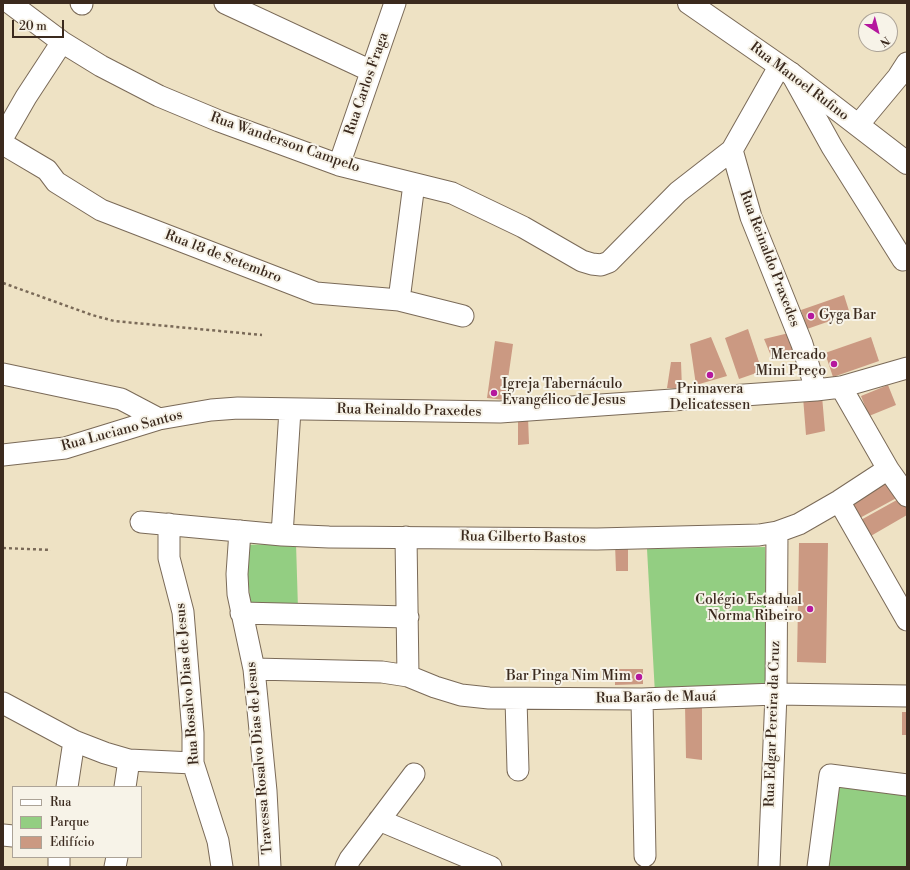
<!DOCTYPE html>
<meta charset="utf-8">
<style>
body{margin:0}
#map{position:relative;width:910px;height:870px;overflow:hidden;background:#eee2c4;font-family:"Libre Bodoni",serif}
canvas{display:block}
.frame{position:absolute;inset:0;border:4px solid #3b2a1e;pointer-events:none}
.legend{position:absolute;left:12px;top:786px;width:130px;height:72px;box-sizing:border-box;background:#f7f3e8;border:1px solid #aca397;margin:0;padding:5px 7px;list-style:none;font-size:12px;color:#3b2a1e}
.legend li{display:flex;align-items:center;gap:8px;height:20px}
.legend b{width:20px;border:1px solid #aca397}
.north{position:absolute;left:858px;top:12px;width:40px;height:40px;box-sizing:border-box;background:#f7f3e8;border:1px solid #aca397;border-radius:50%;rotate:144deg;font-size:11px;font-weight:700;line-height:16px;text-align:center;color:#3b2a1e}
.north::after{content:'';display:block;margin:auto;width:14px;height:18px;background:#b5179e;clip-path:polygon(50% 0,100% 100%,50% 72%,0 100%)}
.scale{position:absolute;left:12px;top:20px;width:52px;height:18px;box-sizing:border-box;border:2px solid #3b2a1e;border-top:0;padding-left:5px;font-size:12px;line-height:14px;white-space:nowrap;color:#3b2a1e;-webkit-text-stroke:3px #f7f3e8;paint-order:stroke}
</style>
<div id="map">
<canvas width="910" height="870"></canvas>
<div class="frame"></div>
<ul class="legend">
<li><b style="height:5px;background:#fff"></b>Rua</li>
<li><b style="height:11px;background:#93ce82"></b>Parque</li>
<li><b style="height:11px;background:#cb9982"></b>Edifício</li>
</ul>
<div class="north">N</div>
<div class="scale">20 m</div>
</div>
<script>
const ctx = document.querySelector('canvas').getContext('2d');
ctx.lineJoin = 'round';
function fill(path, color) { ctx.fillStyle = color; ctx.fill(path, 'evenodd'); }
const toPath = rows => new Path2D(rows.map(r => 'M' + r).join(''));
function stroke(path, color, width, dash) { ctx.strokeStyle = color; ctx.lineWidth = width; ctx.lineCap = dash ? 'butt' : 'round'; ctx.setLineDash(dash || []); ctx.stroke(path); }
function drawText(font, color, halo, rows, align = 'center') {
  ctx.font = font + ' "Libre Bodoni",serif'; ctx.lineWidth = 4; ctx.setLineDash([]); ctx.textBaseline = 'middle'; ctx.strokeStyle = halo; ctx.fillStyle = color; for (const [text, x, y, turn = 0] of rows) {
    ctx.save(); ctx.translate(x, y); ctx.rotate((+turn || 0) * Math.PI / 180); ctx.textAlign = isNaN(turn) ? turn : align; if (halo) ctx.strokeText(text, 0, 0); ctx.fillText(text, 0, 0); ctx.restore();
  }
}
const green = toPath([
 [296,543,298,609,251,608,245,545],
 [765,547,767,690,655,694,647,549],
 [830,775,907,784,907,867,819,867]
]);
const building = toPath([
 [844,295,850,314,807,329,801,310],
 [748,329,762,371,739,379,725,338],
 [789,333,796,350,771,356,764,339],
 [711,337,727,376,696,385,690,344],
 [871,337,879,361,833,377,825,353],
 [495,341,513,344,505,400,487,398],
 [671,362,681,362,682,389,667,388],
 [888,385,896,405,869,416,861,396],
 [822,396,825,431,806,435,803,397],
 [528,417,529,444,518,445,518,418],
 [892,479,902,495,858,519,848,503],
 [904,496,907,502,907,515,869,537,859,521],
 [799,543,828,543,826,663,797,662],
 [615,544,628,544,628,571,616,571],
 [615,669,643,669,643,684,615,685],
 [702,704,702,760,686,758,685,705],
 [902,712,907,712,907,735,902,735]
]);
const path = toPath([
 [3,283,92,315,114,321,262,335],
 [3,548,51,550]
]);
const minor = toPath([
 [10,3,62,42,101,66,159,96,219,121,339,165,452,193,523,227,582,261,592,264,601,265,609,262,678,192,732,150,779,67],
 [81,3,82,4],
 [225,3,371,71],
 [791,73,832,147,903,260],
 [858,125,898,77,907,63],
 [3,137,26,97,62,42],
 [3,144,47,170,56,182,101,210,316,293,399,300,463,316],
 [732,150,751,217,802,344,816,390],
 [339,165,395,3],
 [399,300,414,184],
 [3,374,121,399,159,419],
 [841,387,888,469,907,496],
 [3,455,65,448,159,419,211,410,238,408,500,412,816,390,841,387,907,368],
 [839,501,907,620],
 [141,522,282,535,329,537,597,539,759,535,777,532,799,524,839,501,888,469],
 [169,524,169,558,183,612,193,733,193,763,218,841,222,867],
 [240,531,237,574,238,594,254,669,266,791,270,867],
 [282,535,290,410],
 [406,537,408,676],
 [241,613,408,617],
 [254,669,382,672,408,676,435,687,461,695,489,698,642,699,776,694,907,696],
 [516,699,518,770],
 [642,699,645,856],
 [3,703,74,741,105,753,129,760,193,763],
 [67,787,74,741],
 [125,787,129,760],
 [379,820,491,867],
 [3,835,13,836],
 [59,867,59,857],
 [115,867,117,857],
 [346,867,350,859,414,774],
 [769,867,776,694,777,532],
 [818,867,830,775,907,785]
]);
const major = toPath([
 [689,3,790,73,907,163]
]);
const markers = [
 [811,316,4,"#b5179e"],
 [834,364,4,"#b5179e"],
 [710,375,4,"#b5179e"],
 [494,393,4,"#b5179e"],
 [810,609,4,"#b5179e"],
 [639,677,4,"#b5179e"]
];
const streetNames = [
 ["Rua Manoel Rufino",799,82,37],
 ["Rua Carlos Fraga",367,84,-71],
 ["Rua Wanderson Campelo",285,143,19],
 ["Rua 18 de Setembro",223,257,21],
 ["Rua Reinaldo Praxedes",769,259,69],
 ["Rua Reinaldo Praxedes",409,411,1],
 ["Rua Luciano Santos",122,431,-15],
 ["Rua Gilberto Bastos",523,538,1],
 ["Rua Rosalvo Dias de Jesus",188,684,-95],
 ["Rua Barão de Mauá",656,698,-1],
 ["Rua Edgar Pereira da Cruz",773,724,-88],
 ["Travessa Rosalvo Dias de Jesus",260,758,-95]
];
const poiNames = [
 ["Gyga Bar",819,316,"left"],
 ["Mercado",826,356],
 ["Mini Preço",826,372],
 ["Igreja Tabernáculo",502,385,"left"],
 ["Evangélico de Jesus",502,401,"left"],
 ["Primavera",710,390,"center"],
 ["Delicatessen",710,406,"center"],
 ["Colégio Estadual",802,601],
 ["Norma Ribeiro",802,617],
 ["Bar Pinga Nim Mim",631,677]
];
fill(green, '#93ce82');
fill(building, '#cb9982');
stroke(minor, '#7a6a58', 23);
stroke(major, '#7a6a58', 24);
stroke(path, '#7a6a58', 2.5, [3, 3]);
stroke(minor, '#fff', 21);
stroke(major, '#fff', 22);
for (const [x, y, r, color] of markers) { const dot = new Path2D(); dot.arc(x, y, r, 0, 2 * Math.PI); ctx.fillStyle = color; ctx.fill(dot); stroke(dot, '#f7f3e8', 1.5); }
drawText('14px', '#3b2a1e', '#f7f3e8', streetNames);
drawText('14px', '#3b2a1e', '#f7f3e8', poiNames, 'right');
</script>
